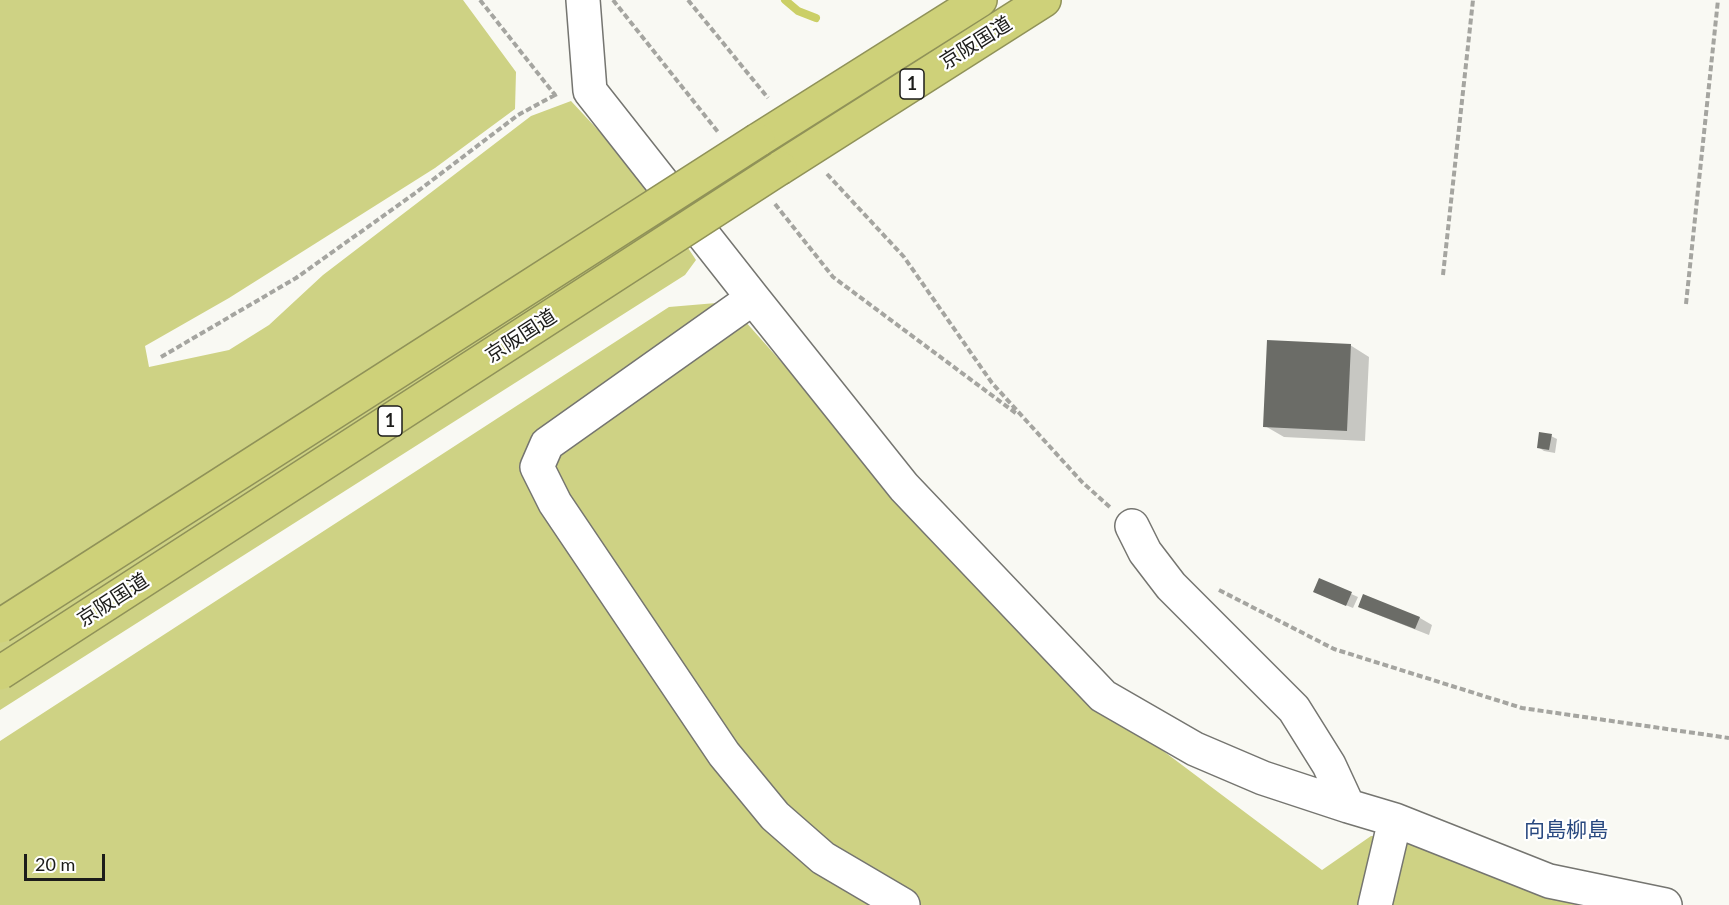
<!DOCTYPE html>
<meta charset="utf-8">
<style>
body{margin:0}
#map{position:relative;width:1729px;height:905px;overflow:hidden;background:#f9f9f3;font-family:Lato,sans-serif}
canvas{display:block}
.scale{position:absolute;left:24px;top:854px;width:81px;height:27px;box-sizing:border-box;border:3px solid #1c1c1a;border-top:0;padding-left:8px;font-size:18px;line-height:21px;white-space:nowrap;color:#1c1c1a;-webkit-text-stroke:4px #fffffe;paint-order:stroke}
</style>
<div id="map">
<canvas width="1729" height="905"></canvas>
<div class="scale">20 m</div>
</div>
<script>
const ctx = document.querySelector('canvas').getContext('2d');
ctx.lineJoin = 'round';
function fill(path, color) { ctx.fillStyle = color; ctx.fill(path, 'evenodd'); }
const toPath = rows => new Path2D(rows.map(r => 'M' + r).join(''));
function stroke(path, color, width, dash) { ctx.strokeStyle = color; ctx.lineWidth = width; ctx.lineCap = dash ? 'butt' : 'round'; ctx.setLineDash(dash || []); ctx.stroke(path); }
function drawText(font, color, halo, rows, align = 'center') {
  ctx.font = font + ' Lato,"Noto Sans JP",sans-serif'; ctx.lineWidth = 4.5; ctx.setLineDash([]); ctx.textBaseline = 'middle'; ctx.strokeStyle = halo; ctx.fillStyle = color; for (const [text, x, y, turn = 0] of rows) {
    ctx.save(); ctx.translate(x, y); ctx.rotate((+turn || 0) * Math.PI / 180); ctx.textAlign = isNaN(turn) ? turn : align; if (halo) ctx.strokeText(text, 0, 0); ctx.fillText(text, 0, 0); ctx.restore();
  }
}
const green = toPath([
 [0,0,463,0,516,72,515,109,435,168,229,298,145,346,149,367,229,350,269,325,323,275,531,116,571,101,639,174,696,260,685,275,0,710],
 [728,302,905,501,1114,714,1322,870,1371,836,1409,838,1619,905,0,905,0,741,669,307]
]);
const shadow = toPath([
 [1350,345,1369,357,1365,441,1284,437,1265,426],
 [1551,436,1557,439,1555,453,1544,451,1538,447],
 [1320,580,1358,597,1353,608,1321,595],
 [1364,596,1420,618,1432,625,1429,635,1373,613,1360,606]
]);
const stream = toPath([
 [785,0,798,11,816,18]
]);
const building = toPath([
 [1267,340,1351,344,1347,431,1263,427],
 [1539,432,1552,434,1549,450,1537,448],
 [1319,578,1352,592,1346,606,1313,592],
 [1363,594,1420,617,1415,629,1358,607]
]);
const path = toPath([
 [480,0,555,95,557,94],
 [613,0,718,132],
 [688,0,768,98],
 [827,174,904,257,992,383,1082,482,1111,508],
 [775,204,833,277,1017,414],
 [1443,275,1473,0],
 [1686,304,1718,0],
 [161,357,296,278,414,194,518,115,555,95],
 [1219,590,1334,649,1522,708,1729,738]
]);
const minor = toPath([
 [583,0,590,91,753,298,904,487,1103,696,1195,749,1263,778,1348,806],
 [753,298,547,444,537,467,555,503,724,754,775,816,823,858,903,905],
 [1132,526,1145,552,1171,586,1294,709,1329,765,1348,806,1395,820,1549,881,1665,905],
 [1375,905,1395,820]
]);
const highway = toPath([
 [758,140,980,0],
 [780,168,1044,0]
]);
const highwayBridge = toPath([
 [0,626,758,140],
 [0,673,780,168]
]);
const shields = [
 [912,84,24],
 [390,421,24]
];
const shieldNames = [
 ["1",912,84],
 ["1",390,421]
];
const streetNames = [
 ["京阪国道",976,43,-32],
 ["京阪国道",521,336,-33],
 ["京阪国道",113,600,-33]
];
const neighbourhoodNames = [
 ["向島柳島",1566,830]
];
fill(green, '#ced284');
fill(shadow, '#0003');
stroke(stream, '#cbcf66', 8);
fill(building, '#6b6c67');
stroke(minor, '#757570', 36);
stroke(highway, '#909258', 36);
stroke(path, '#a5a5a0', 4, [6, 3]);
stroke(minor, '#fff', 33);
stroke(highway, '#ced179', 33);
stroke(highwayBridge, '#909258', 36, []);
stroke(highwayBridge, '#ced179', 33);
for (const [x, y, w] of shields) { const box = new Path2D(); box.roundRect(x - w / 2, y - 15, w, 30, 4.5); ctx.fillStyle = '#fffffe'; ctx.fill(box); stroke(box, '#1c1c1a', 1.5); }
drawText('bold 18px', '#1c1c1a', null, shieldNames);
drawText('20px', '#1c1c1a', '#fffffe', streetNames);
drawText('21px', '#28487f', '#fffffe', neighbourhoodNames);
</script>
